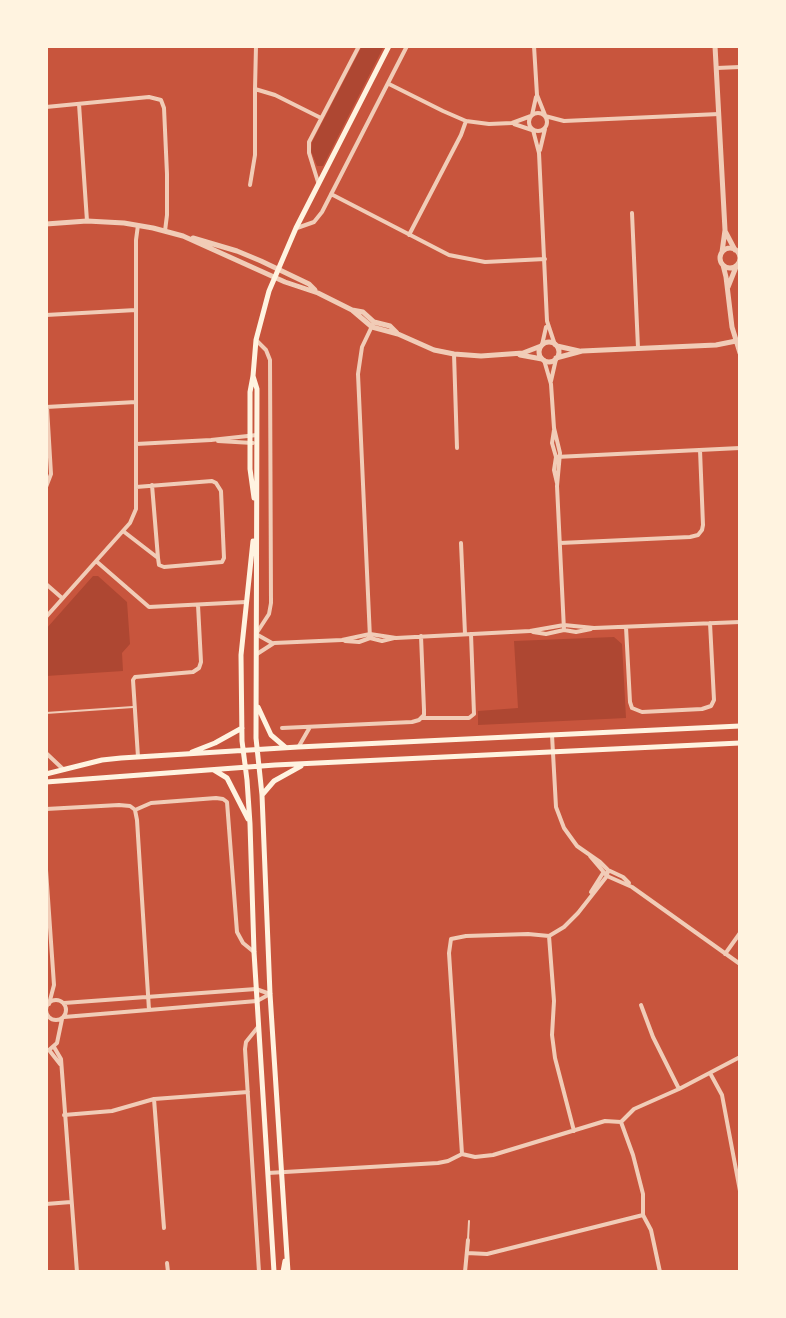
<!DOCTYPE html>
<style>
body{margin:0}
#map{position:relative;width:786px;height:1318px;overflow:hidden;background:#c8553d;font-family:Karla,sans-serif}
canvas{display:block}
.frame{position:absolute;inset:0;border:48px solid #fff3e0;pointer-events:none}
</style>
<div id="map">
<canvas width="786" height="1318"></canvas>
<div class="frame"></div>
</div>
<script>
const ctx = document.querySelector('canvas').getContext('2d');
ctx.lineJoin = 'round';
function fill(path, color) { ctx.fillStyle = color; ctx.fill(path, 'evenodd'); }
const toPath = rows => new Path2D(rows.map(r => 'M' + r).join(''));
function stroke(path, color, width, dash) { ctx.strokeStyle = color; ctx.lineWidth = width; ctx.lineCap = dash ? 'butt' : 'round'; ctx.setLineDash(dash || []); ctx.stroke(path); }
const green = toPath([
 [362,46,384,46,323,166,317,166,311,151,312,142],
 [93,576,98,576,127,602,130,644,122,653,123,671,46,676,46,629],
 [614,637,622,644,626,718,478,725,478,711,518,708,514,641]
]);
const service = toPath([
 [46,713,133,707],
 [468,1240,469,1221]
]);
const minor = toPath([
 [256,46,255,89,275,95,321,118],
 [534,46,537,95,545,115],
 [717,68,740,67],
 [389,84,443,111,466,121,489,124,512,123,531,116],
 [79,104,87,221],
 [46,107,149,97,161,100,164,108,167,174,167,215,165,231],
 '529 122a9 9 0 1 1 18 0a9 9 0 1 1-18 0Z',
 [532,115,536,97],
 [545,116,564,121,719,114],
 [514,124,532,130],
 [533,130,539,153,547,321,555,345],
 [540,150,545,129],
 [318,182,309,153,309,142,359,46],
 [250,185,255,155,255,89],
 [331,194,449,255,485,262,545,259],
 [632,213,638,348],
 [297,228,314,222,322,212,407,46],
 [409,235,461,135,466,121],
 [46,315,136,310],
 [256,340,266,350,270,360,271,603,269,614,256,634,272,643],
 [542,345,546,327],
 [454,354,457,448],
 [544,360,551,384,554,428,560,453,557,486,564,630],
 [551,381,556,359],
 [46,407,136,402],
 [554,430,552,443,556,457,554,470,557,483],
 [218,441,253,443],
 [136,444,211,440,257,435],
 [556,457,740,448],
 [152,485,158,558],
 [46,487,51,474,47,407],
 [123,531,158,558,159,565,164,567,222,562,224,558,221,491,216,483,212,481,136,487],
 [461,543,465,634],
 [560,543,690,537,698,535,702,530,703,525,700,450],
 [96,561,149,607,246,602],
 [46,584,62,598],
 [46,617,130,523,136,509,136,240,138,225],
 [626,627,630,702,632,708,642,712,702,709,711,706,714,700,710,623],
 [533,632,546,634,564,630,576,632,591,629],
 [370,638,358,374,362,347,373,324],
 [345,641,359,642,370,638,382,641,394,638],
 [257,654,274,643,342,640,370,634,396,638,530,631,564,625,594,628,740,622],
 [422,718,469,718,474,714,471,634],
 [282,728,412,722,419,720,424,715,424,710,421,636],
 [552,735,556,807,564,828,577,846,600,862,608,870,623,877,629,883],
 [299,746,310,727],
 [46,753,64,770],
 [138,757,133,680,135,677,193,672,199,668,201,662,198,605],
 [46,809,119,805,130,806,134,809],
 [135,810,151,803,216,798,223,799,227,802,237,932,243,943,254,952],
 [135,810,137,820,149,1010],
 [590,856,607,876,632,887,740,964],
 [46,870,54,985,49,1004],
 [591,892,603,873],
 [549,936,554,1001,552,1035,555,1058,574,1131],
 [725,954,740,933],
 '46 1010a10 10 0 1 1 20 0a10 10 0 1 1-20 0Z',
 [64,1003,256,989,270,994],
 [641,1005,653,1037,679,1089],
 [64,1017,257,1001,270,994],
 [258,1027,246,1042,245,1049,259,1272],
 [54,1047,61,1059,77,1272],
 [49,1050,57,1043,62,1019],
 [49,1050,60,1064],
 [710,1073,722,1095,740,1191],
 [154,1099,164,1228],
 [64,1115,112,1111,154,1099,248,1092],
 [621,1122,633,1155,643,1194,643,1215,651,1230,660,1272],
 [462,1154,449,953,451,939,466,936,528,934,549,936,564,927,578,913,607,876,608,870],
 [268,1173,438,1163,448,1161,462,1154,475,1157,493,1155,605,1121,621,1122,634,1109,679,1089,740,1057],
 [46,1204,71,1202],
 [467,1253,487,1254,643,1215],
 [167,1263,168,1272],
 [465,1272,468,1240]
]);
const tertiary = toPath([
 [715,46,725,230,722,252],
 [46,224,87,221,124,223,153,228,183,236],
 [725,231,735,250],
 [183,236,285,282,318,293,352,310,372,327,398,334,434,350,454,354,481,356,523,353,541,346],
 [193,238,237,251,261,261,309,284,315,290],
 '720 258a10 10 0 1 1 20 0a10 10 0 1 1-20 0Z',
 [723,265,726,277,732,327,740,353],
 [728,287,736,267],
 [352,310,363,312,374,322,390,326,397,333],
 '539 352a10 10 0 1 1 20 0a10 10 0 1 1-20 0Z',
 [557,346,579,351],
 [520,355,542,359],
 [556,358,582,351,716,345,736,341]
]);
const secondary = toPath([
 [253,376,257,389,256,738,262,795,270,994,288,1272],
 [254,498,250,469,250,392,253,376,256,340,269,291,296,228,389,46],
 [253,541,241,655,242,741,247,780,250,824,254,952,274,1272],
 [258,707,271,735,285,747],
 [192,752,215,743,242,728],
 [214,770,227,778,248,819],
 [46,774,102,760,121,758,298,747,740,726],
 [46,782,275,765,740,743],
 [262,795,274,781,301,766],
 [283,1272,285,1261]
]);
fill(green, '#ae4732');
stroke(service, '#f1ccb7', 2);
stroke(minor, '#f1ccb7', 4);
stroke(tertiary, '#f1ccb7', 5);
stroke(secondary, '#fff3e0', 5);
</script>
